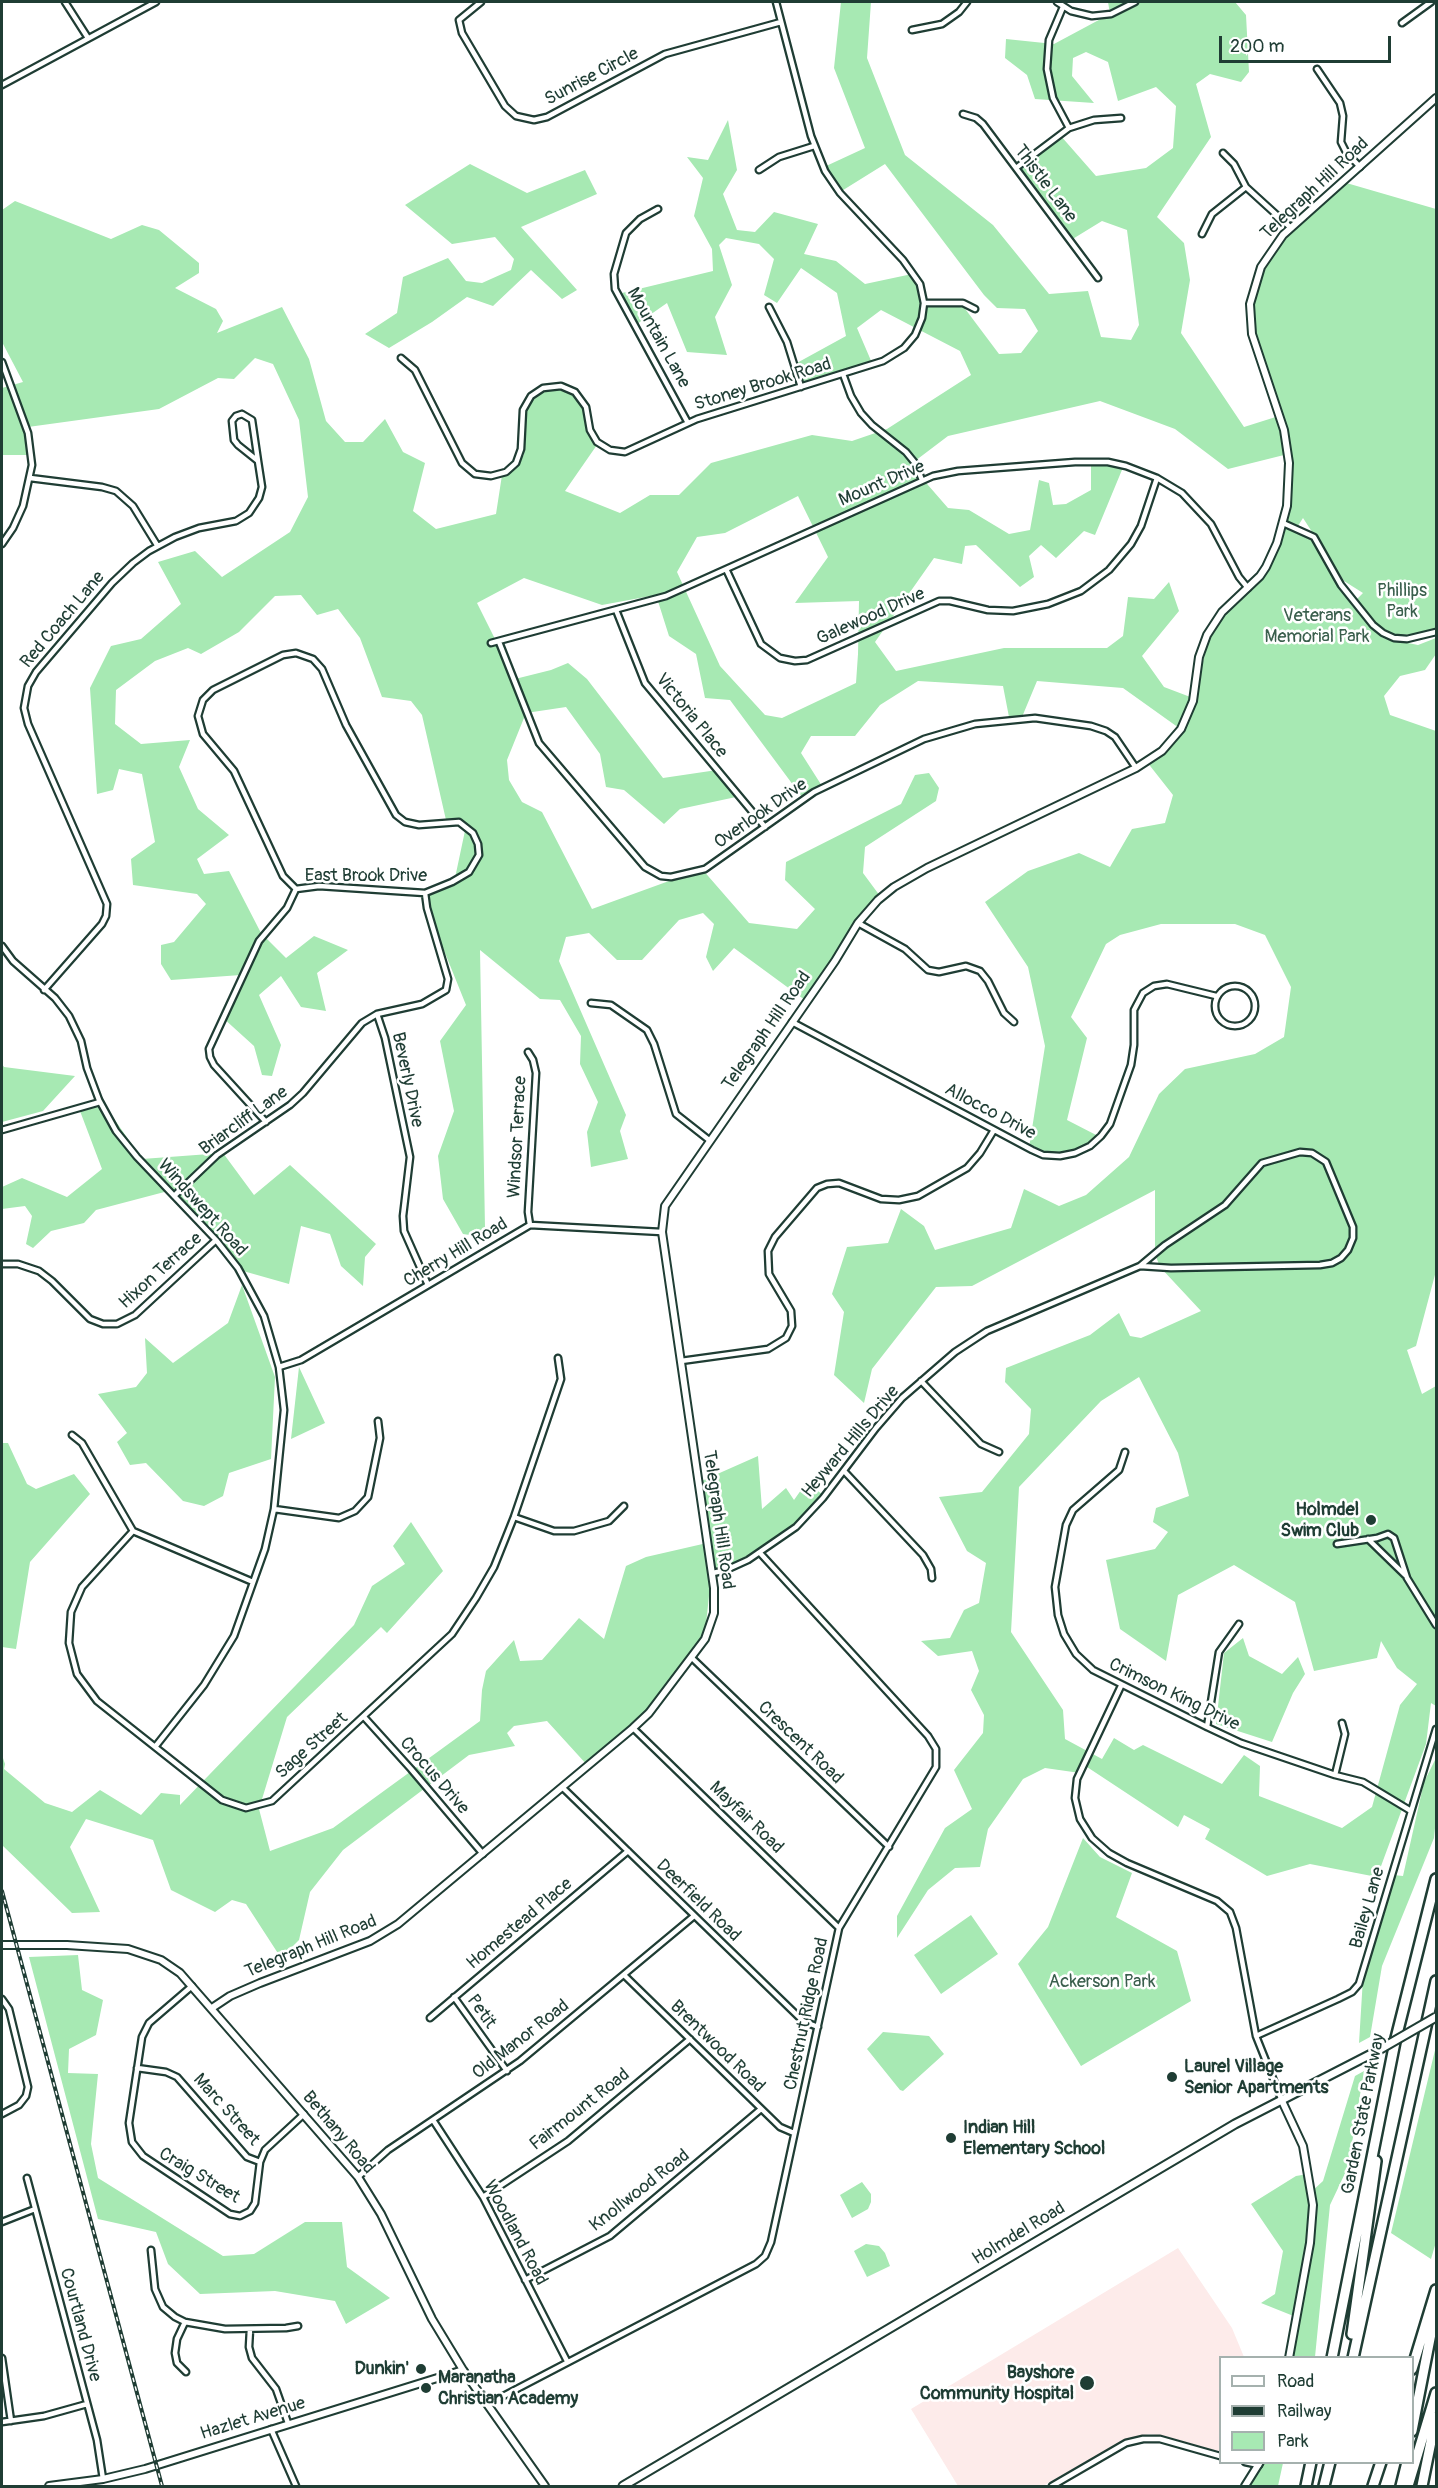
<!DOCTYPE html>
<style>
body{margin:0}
#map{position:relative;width:1438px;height:2488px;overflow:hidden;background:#fff;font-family:Pangolin,sans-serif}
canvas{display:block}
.frame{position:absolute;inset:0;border:3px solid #1f3d34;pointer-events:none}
.legend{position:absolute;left:1219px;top:2356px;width:195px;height:108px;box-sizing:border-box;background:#fff;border:2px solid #a5b1ae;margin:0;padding:8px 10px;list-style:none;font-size:18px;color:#1f3d34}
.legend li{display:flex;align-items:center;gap:12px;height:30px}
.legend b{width:30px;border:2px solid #a5b1ae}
.scale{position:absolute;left:1219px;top:36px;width:172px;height:27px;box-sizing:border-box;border:3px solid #1f3d34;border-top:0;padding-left:8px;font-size:18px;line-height:21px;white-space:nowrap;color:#1f3d34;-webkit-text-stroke:4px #fff;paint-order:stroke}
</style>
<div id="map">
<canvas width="1438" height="2488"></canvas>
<div class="frame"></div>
<ul class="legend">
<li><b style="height:8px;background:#fff"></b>Road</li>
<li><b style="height:8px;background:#1f3d34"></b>Railway</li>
<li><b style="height:16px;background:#a7e9b3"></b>Park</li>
</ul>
<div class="scale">200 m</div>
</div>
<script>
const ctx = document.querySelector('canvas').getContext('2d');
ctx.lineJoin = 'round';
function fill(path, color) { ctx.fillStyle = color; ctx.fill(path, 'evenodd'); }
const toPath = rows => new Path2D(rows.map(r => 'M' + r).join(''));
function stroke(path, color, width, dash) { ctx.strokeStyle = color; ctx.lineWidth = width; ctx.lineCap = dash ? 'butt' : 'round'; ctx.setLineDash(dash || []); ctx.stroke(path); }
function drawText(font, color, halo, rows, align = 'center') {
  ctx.font = font + ' Pangolin,sans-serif'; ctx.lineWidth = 5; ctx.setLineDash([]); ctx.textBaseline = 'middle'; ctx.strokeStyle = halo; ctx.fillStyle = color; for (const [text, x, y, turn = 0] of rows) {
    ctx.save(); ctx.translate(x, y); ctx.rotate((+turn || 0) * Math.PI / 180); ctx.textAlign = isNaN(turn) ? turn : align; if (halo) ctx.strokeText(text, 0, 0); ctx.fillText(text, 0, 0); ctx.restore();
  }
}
const built = toPath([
 [1178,2248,1232,2328,1244,2357,1220,2358,1220,2452,1165,2436,1149,2434,1134,2437,1113,2446,1043,2486,958,2486,911,2409]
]);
const green = toPath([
 [841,2,871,2,867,58,905,155,993,225,1049,294,1088,291,1101,337,1131,340,1139,325,1127,230,1102,221,1071,240,1016,169,1060,135,1096,176,1146,168,1173,148,1176,106,1156,87,1118,101,1108,62,1086,52,1073,58,1072,76,1094,103,1035,99,1027,75,1005,58,1006,39,1054,44,1110,14,1108,2,1235,2,1246,15,1249,72,1241,82,1210,74,1196,84,1211,137,1157,217,1184,243,1190,280,1181,333,1244,427,1282,415,1254,344,1254,281,1274,242,1343,182,1436,209,1436,633,1383,636,1353,603,1363,593,1344,581,1303,518,1296,529,1311,537,1353,607,1383,638,1418,645,1436,638,1436,654,1425,670,1400,676,1384,696,1390,715,1436,731,1436,1271,1416,1346,1407,1350,1422,1394,1436,1386,1436,1706,1431,1703,1426,1744,1377,1877,1310,1864,1267,1876,1205,1839,1210,1829,1184,1815,1178,1827,1084,1765,1080,1773,1045,1768,1023,1779,988,1829,980,1867,955,1868,928,1890,897,1938,897,1916,945,1828,972,1809,954,1770,983,1733,984,1715,971,1690,979,1671,972,1651,938,1656,921,1641,950,1638,964,1610,979,1603,986,1563,967,1551,939,1497,982,1492,1029,1434,1031,1409,1005,1382,1006,1368,1090,1335,1119,1313,1130,1336,1141,1338,1201,1311,1160,1267,1155,1254,1155,1190,972,1286,936,1287,872,1369,864,1403,834,1375,844,1312,832,1294,847,1247,888,1243,901,1209,924,1226,935,1250,1011,1228,1024,1189,1059,1206,1086,1195,1129,1157,1159,1094,1185,1069,1255,1054,1284,1037,1291,987,1265,935,1235,924,1161,924,1120,935,1106,944,1071,1017,1087,1038,1067,1120,1100,1137,1064,1157,1029,1148,1045,1046,1028,967,985,902,1028,871,1079,853,1110,867,1132,829,1165,823,1173,795,1147,762,1179,728,1123,688,1037,681,1022,717,1009,717,1003,686,918,681,880,705,855,736,811,736,801,753,822,786,802,797,730,700,705,698,696,654,669,636,656,595,602,605,524,578,477,603,515,679,551,670,568,663,587,679,663,778,717,770,736,797,680,809,664,824,624,790,606,787,600,754,566,707,526,713,507,760,509,780,522,802,542,812,592,909,702,869,749,923,797,929,815,909,785,880,786,862,901,804,915,775,929,773,939,788,936,801,865,847,863,873,880,896,809,1003,734,948,713,971,706,957,714,924,703,913,679,920,642,960,617,960,589,933,566,937,559,961,626,1115,620,1131,628,1159,591,1167,587,1132,598,1102,580,1064,581,1036,560,1000,540,999,480,950,485,1228,476,1236,463,1234,443,1199,438,1156,454,1111,440,1041,466,1005,422,896,455,878,466,826,446,820,422,715,411,701,382,697,360,638,338,609,317,615,301,595,275,596,239,632,201,654,188,648,155,661,116,690,115,724,141,744,190,740,179,767,198,809,229,835,197,859,204,874,229,871,261,933,286,958,314,936,348,950,317,973,326,1011,301,1007,281,976,259,995,281,1045,272,1076,262,1075,254,1046,222,1017,241,975,171,980,161,964,161,945,174,942,206,904,197,894,133,885,131,859,155,842,142,774,119,769,113,790,97,794,90,688,111,646,141,639,181,604,158,562,195,551,222,577,290,532,308,497,299,420,273,364,255,358,234,379,218,378,159,409,28,427,30,455,2,455,2,388,23,382,2,342,2,210,15,201,111,239,142,225,159,230,199,263,199,273,175,288,216,309,223,321,217,333,282,307,309,359,326,421,345,442,363,442,385,419,403,452,425,463,413,511,436,529,496,514,502,475,524,455,526,403,543,387,577,390,599,442,565,491,620,513,650,495,679,495,711,463,812,435,852,441,887,429,971,375,960,351,881,310,857,328,872,363,803,385,795,364,846,336,837,293,801,268,777,303,764,295,774,259,759,244,726,238,719,245,732,285,715,317,727,355,687,352,667,303,637,324,622,293,713,271,712,249,694,216,703,178,687,157,708,160,728,120,737,170,723,194,737,230,755,232,774,212,818,224,804,254,836,261,865,284,912,274,923,303,960,302,999,354,1021,353,1038,331,1025,309,997,308,984,295,885,164,840,192,824,167,865,148,834,68],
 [1100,401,1175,429,1228,469,1288,454,1287,503,1269,563,1214,622,1193,698,1164,687,1142,656,1179,611,1169,582,1154,599,1128,597,1123,636,1107,648,1004,648,896,671,875,642,934,558,962,564,965,546,976,545,1020,587,1034,577,1029,556,1041,545,1056,558,1084,531,1095,535,1124,465,1091,461,1091,490,1066,504,1053,505,1049,483,1039,480,1030,530,1009,534,969,510,948,508,921,477,915,461,948,436],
 [798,496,828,557,795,603,859,601,858,654,856,683,782,718,765,715,720,666,677,572,697,537,725,533],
 [1139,1377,1178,1453,1189,1496,1156,1508,1153,1522,1168,1532,1155,1549,1106,1560,1120,1629,1166,1661,1178,1595,1234,1565,1295,1602,1314,1671,1377,1658,1381,1641,1397,1668,1417,1684,1400,1705,1372,1807,1342,1828,1259,1796,1260,1766,1244,1755,1222,1784,1143,1745,1134,1750,1114,1738,1102,1759,1065,1739,1063,1710,1011,1632,1019,1487,1101,1401],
 [470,164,527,193,585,170,597,194,521,227,577,290,562,299,531,270,493,306,467,297,432,322,389,348,365,334,397,313,403,277,448,258,466,281,482,283,511,270,514,259,495,237,452,244,405,205],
 [2,1064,4,1067,75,1076,43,1111,2,1122],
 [103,1103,142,1159,223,1153,254,1195,290,1165,376,1244,365,1257,363,1286,341,1266,330,1234,301,1226,289,1284,236,1269,172,1190,96,1210,84,1223,51,1231,33,1248,26,1244,32,1216,25,1206,2,1209,2,1187,22,1178,67,1197,102,1169,80,1111],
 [242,1285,275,1377,271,1459,229,1473,223,1496,204,1506,183,1501,146,1463,130,1465,117,1442,127,1433,98,1394,136,1387,147,1373,145,1338,173,1363,228,1323],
 [299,1367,325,1423,291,1439],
 [2,1443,8,1443,27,1484,36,1489,74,1474,90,1494,30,1562,16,1649,2,1647],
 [758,1456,762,1509,786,1488,794,1500,806,1483,825,1496,774,1545,711,1577,704,1643,640,1722,588,1766,547,1721,514,1726,507,1733,515,1746,469,1755,343,1850,310,1892,299,1940,281,1958,246,1904,232,1900,215,1912,171,1890,153,1840,86,1819,70,1847,100,1912,72,1913,2,1845,2,1755,5,1764,4,1769,45,1803,72,1812,100,1790,141,1815,161,1793,180,1795,180,1805,354,1625,372,1586,405,1564,393,1546,411,1522,443,1571,387,1633,381,1627,287,1717,259,1809,270,1851,333,1828,480,1721,482,1690,486,1671,514,1640,520,1661,542,1660,579,1618,604,1639,626,1566,646,1557,707,1543,697,1483],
 [1243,1638,1249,1656,1282,1674,1298,1657,1305,1674,1293,1693,1272,1742,1216,1724,1224,1653],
 [1436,1758,1436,1818,1434,1838,1382,1966,1370,2037,1359,2043,1363,1978,1393,1875,1403,1876,1424,1782],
 [1083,1838,1100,1857,1132,1873,1116,1917,1177,1951,1191,2001,1081,2066,1018,1964,1048,1927],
 [971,1915,998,1954,941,1994,914,1955],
 [78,1955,82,1990,103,2000,96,2035,69,2049,68,2073,98,2074,91,2144,98,2178,223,2256,254,2254,305,2222,342,2222,347,2267,390,2298,346,2324,335,2301,275,2291,200,2294,168,2264,156,2232,98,2219,29,1957],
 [883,2032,929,2036,944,2054,903,2091,900,2090,867,2049],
 [1436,2046,1436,2242,1431,2259,1391,2233],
 [1364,2071,1348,2167,1330,2205,1315,2357,1288,2357,1296,2317,1261,2303,1275,2294,1283,2251,1251,2204,1296,2176,1308,2174,1311,2192,1323,2181,1355,2076],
 [862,2182,871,2194,871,2202,868,2209,852,2218,840,2195],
 [866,2244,879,2246,885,2253,890,2266,867,2277,854,2251],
 [1257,2463,1283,2463,1278,2486,1241,2486]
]);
const minor = toPath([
 [65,2,88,38],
 [481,2,459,20,462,33,505,106,516,116,534,120,547,117,665,54,781,22],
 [1057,2,1071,11,1092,16,1111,14,1135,2],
 [1063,7,1049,40,1047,69,1053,98,1069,128],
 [1402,23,1431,2],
 [912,30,942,24,959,12,967,2],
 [1317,69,1340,103,1343,116,1341,142,1346,152,1360,167],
 [2,85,156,2],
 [963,114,976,118,983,124,1098,278],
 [1223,153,1234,164,1246,187,1291,228],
 [1016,168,1069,128,1094,120,1121,118],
 [759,170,779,157,814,146],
 [658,209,640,219,626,233,614,274,615,289,688,423],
 [1202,234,1212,214,1246,187],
 [924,303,963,303,975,309],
 [769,307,787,342,801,387],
 [401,358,415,370,462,463,475,474,491,476,506,472,516,463,521,449,523,410,531,396,543,388,561,386,575,392,586,407,590,430,597,442,610,450,625,452,697,419,883,361,904,348,915,335,922,318,924,303,920,284,903,260,840,193,825,171,811,136,776,2],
 [2,362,28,433,32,465,23,506,13,528,2,544],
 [843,374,851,396,861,413,872,425,906,452,915,463,922,480],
 [242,414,252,420,258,461,238,445,234,440,232,421,236,416,242,414],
 [30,478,102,487,116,491,133,506,157,545],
 [1283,523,1314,537,1341,585,1373,625,1383,633,1394,638,1407,639,1436,632],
 [726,569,761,644,780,658,795,661,807,660,939,601,950,601,988,610,1013,611,1048,604,1081,591,1109,570,1131,544,1141,526,1157,478],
 [616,610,645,683,765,827],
 [499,642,539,743,645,867,661,876,671,877,705,869,814,792,924,739,975,724,1035,718,1091,726,1106,731,1115,737,1136,768],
 [491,643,666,596,933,476,958,471,1075,462,1108,462,1126,466,1157,478,1182,493,1211,524,1239,577,1248,588],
 [296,653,313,659,322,669,346,725,396,815,405,822,419,825,459,822,473,833,478,844,479,855,469,872,452,882,425,893,319,886,296,889,283,876,234,771,203,734,198,716,203,700,213,690,283,655,296,653],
 [858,923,905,949,928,970,939,972,966,966,980,971,988,981,1004,1013,1014,1022],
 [2,946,13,961,55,998,69,1016,81,1041,87,1068,99,1100,116,1131,137,1157,216,1240,238,1268,264,1316,279,1367,284,1410,274,1509,265,1549,234,1636,204,1685,155,1747],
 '1215 1006a20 20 0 1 1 40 0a20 20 0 1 1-40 0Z',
 [44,990,102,924,106,916,107,904,28,724,24,708,28,686,36,672,112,583,133,563,149,551,175,537,199,528,236,521,249,513,259,498,262,487,258,461],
 [591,1003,611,1005,647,1030,654,1044,676,1114,709,1140],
 [377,1014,385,1038,410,1157,403,1216,404,1231,428,1285],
 [792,1022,1032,1150,1043,1155,1060,1156,1075,1153,1090,1146,1101,1136,1110,1124,1131,1065,1134,1045,1134,1010,1143,993,1154,986,1167,984,1216,996],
 [528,1052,533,1060,536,1073,528,1212,530,1225],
 [266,1122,214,1065,210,1057,209,1049,259,941,287,908,296,889],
 [2,1130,100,1102],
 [174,1196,217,1155,290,1105,303,1093,362,1023,377,1014,422,1004,446,990,448,979,427,908,425,893],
 [2,1264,18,1264,39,1271,52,1281,90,1319,103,1324,117,1324,135,1315,216,1240],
 [681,1361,768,1349,786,1338,792,1326,791,1311,769,1274,768,1251,775,1237,817,1188,827,1184,839,1183,881,1199,899,1200,918,1196,967,1168,980,1153,994,1130],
 [279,1367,301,1360,530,1225,662,1232],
 [921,1381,981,1444,999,1452],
 [72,1435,82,1443,133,1531,253,1582],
 [1125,1452,1119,1470,1073,1510,1066,1525,1055,1587,1058,1615,1064,1634,1076,1654,1093,1670,1207,1727,1241,1743,1335,1775,1363,1782,1411,1811],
 [844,1471,923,1555,931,1569,932,1578],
 [274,1509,339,1518,355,1511,368,1497,380,1438,378,1421],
 [514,1517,554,1531,574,1531,609,1521,624,1506],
 [133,1531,82,1587,71,1612,69,1643,77,1674,97,1701,222,1800,246,1808,272,1801,452,1634,476,1598,494,1567,514,1517,561,1379,558,1358],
 [1368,1539,1405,1575],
 [1337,1544,1377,1538,1388,1534,1394,1538,1407,1578,1436,1625],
 [713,1573,726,1570,748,1560,796,1527,823,1498,876,1428,902,1398,955,1352,987,1331,1140,1266,1171,1268,1320,1265,1332,1263,1341,1258,1348,1250,1353,1238,1353,1227,1326,1162,1312,1153,1300,1152,1262,1163,1225,1205,1165,1245,1140,1266],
 [692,1658,889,1847],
 [1121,1686,1077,1779,1075,1798,1080,1819,1092,1838,1109,1853,1127,1863,1217,1901,1230,1912,1236,1928,1256,2036,1282,2101],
 [364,1717,411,1769,483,1854],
 [1207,1727,1219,1652,1239,1624],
 [633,1728,839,1928],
 [1335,1775,1345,1734,1342,1723],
 [563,1788,803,2021,818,2027],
 [624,1975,780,2127,794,2133],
 [192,1986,149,2023,142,2037,129,2123,132,2142,143,2156,230,2214,240,2216,250,2211,255,2203,260,2162,265,2150,304,2114],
 [454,1997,507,2071],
 [2,1999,9,2009,28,2087,26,2096,19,2105,2,2114],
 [430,2018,628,1851],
 [1256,2036,1338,1999,1352,1992,1359,1984,1436,1729],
 [137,2068,166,2072,177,2077,247,2157,260,2162],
 [433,2120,483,2197,567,2361],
 [358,2177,388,2150,520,2061,694,1916],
 [27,2178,97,2440,103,2479],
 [483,2197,568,2141,690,2039],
 [2,2222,35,2209],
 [151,2250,155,2289,163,2307,175,2317,185,2322,225,2329,286,2328,298,2326],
 [525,2280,610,2236,761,2109],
 [185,2322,177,2339,175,2353,177,2363,186,2372],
 [250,2329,249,2347,252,2358,276,2389,288,2423],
 [2,2358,11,2421],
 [488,2404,756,2264,765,2256,771,2242,839,1928,936,1767,936,1749,928,1736,760,1553],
 [2,2422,44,2416,87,2404],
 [271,2429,296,2486],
 [1245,2462,1259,2465],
 [1052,2486,1126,2443,1143,2439,1160,2439,1220,2456]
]);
const tertiary = toPath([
 [2,1945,67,1945,128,1949,161,1960,180,1973,358,2177,381,2214,432,2319,463,2370,545,2486],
 [212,2008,230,1996,260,1983,370,1941,398,1924,633,1728,649,1713,705,1639,714,1613,714,1588,662,1232,665,1206,835,961,858,923,878,900,894,887,927,868,1136,768,1162,751,1181,729,1193,701,1199,657,1207,635,1222,612,1260,576,1266,567,1277,543,1287,506,1289,463,1284,430,1252,334,1250,304,1261,267,1283,235,1436,98],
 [1282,2101,1303,2146,1313,2205,1310,2243,1289,2358],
 [49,2486,103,2479,145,2469,463,2370],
 [1245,2486,1260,2462]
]);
const secondary = toPath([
 [623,2486,1235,2124,1377,2051]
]);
const motorway = toPath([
 [1352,2334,1376,2161],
 [1332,2358,1395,2042,1436,1879],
 [1353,2358,1436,1981],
 [1412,2369,1436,2290],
 [1412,2431,1436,2308],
 [1306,2486,1311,2462],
 [1324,2486,1330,2462],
 [1373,2486,1381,2462],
 [1401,2486,1407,2462],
 [1408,2486,1436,2393],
 [1422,2486,1436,2417]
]);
const rail = toPath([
 [2,1891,162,2486]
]);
const secondaryBridge = toPath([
 [1377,2051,1436,2017]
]);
const markers = [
 [1371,1520,6,"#1f3d34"],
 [1172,2077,6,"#1f3d34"],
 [951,2138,6,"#1f3d34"],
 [421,2369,6,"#1f3d34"],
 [1087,2383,8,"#1f3d34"],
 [426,2388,6,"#1f3d34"]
];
const streetNames = [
 ["Sunrise Circle",592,77,-28],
 ["Thistle Lane",1045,184,53],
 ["Telegraph Hill Road",1315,189,-43],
 ["Mountain Lane",658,338,61],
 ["Stoney Brook Road",763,385,-17],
 ["Mount Drive",882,484,-23],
 ["Galewood Drive",871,617,-24],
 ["Red Coach Lane",63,620,-50],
 ["Victoria Place",691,716,51],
 ["Overlook Drive",761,814,-35],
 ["East Brook Drive",366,876],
 ["Telegraph Hill Road",767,1031,-55],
 ["Beverly Drive",407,1080,78],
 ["Allocco Drive",990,1112,28],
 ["Briarcliff Lane",244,1121,-36],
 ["Windsor Terrace",518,1137,-87],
 ["Windswept Road",202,1208,48],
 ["Cherry Hill Road",456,1253,-31],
 ["Hixon Terrace",161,1271,-42],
 ["Heyward Hills Drive",851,1442,-50],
 ["Telegraph Hill Road",718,1520,82],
 ["Crimson King Drive",1174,1695,26],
 ["Crescent Road",800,1743,44],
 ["Sage Street",312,1746,-42],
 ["Crocus Drive",434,1776,49],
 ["Mayfair Road",746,1818,44],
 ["Deerfield Road",698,1901,44],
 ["Bailey Lane",1368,1908,-74],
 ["Homestead Place",520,1924,-40],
 ["Telegraph Hill Road",311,1947,-22],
 ["Petit",481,2012,55],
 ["Chestnut Ridge Road",807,2014,-78],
 ["Old Manor Road",521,2040,-38],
 ["Brentwood Road",717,2047,44],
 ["Marc Street",226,2110,48],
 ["Fairmount Road",580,2110,-38],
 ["Garden State Parkway",1364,2114,-79],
 ["Bethany Road",338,2133,50],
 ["Craig Street",199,2176,31],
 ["Knollwood Road",640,2191,-38],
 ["Woodland Road",515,2233,62],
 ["Holmdel Road",1019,2234,-31],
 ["Courtland Drive",80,2325,75],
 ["Hazlet Avenue",253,2419,-17]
];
const parkNames = [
 ["Phillips",1402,591],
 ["Park",1402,612],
 ["Veterans",1317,616],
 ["Memorial Park",1317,637],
 ["Ackerson Park",1102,1982]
];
const poiNames = [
 ["Holmdel",1359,1510],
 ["Swim Club",1359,1531],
 ["Laurel Village",1184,2067,"left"],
 ["Senior Apartments",1184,2088,"left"],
 ["Indian Hill",963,2128,"left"],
 ["Elementary School",963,2149,"left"],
 ["Dunkin'",409,2369],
 ["Bayshore",1074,2373],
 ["Community Hospital",1074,2394],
 ["Maranatha",438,2378,"left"],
 ["Christian Academy",438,2399,"left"]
];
fill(built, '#fdebea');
fill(green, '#a7e9b3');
stroke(minor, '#1f3d34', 9);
stroke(tertiary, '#1f3d34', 10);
stroke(secondary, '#1f3d34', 11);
stroke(motorway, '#1f3d34', 14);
stroke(minor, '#fff', 4.5);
stroke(tertiary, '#fff', 6);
stroke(secondary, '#fff', 7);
stroke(motorway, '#fff', 9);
stroke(rail, '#1f3d34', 4);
stroke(rail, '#fff', 1.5, [4.5]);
stroke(secondaryBridge, '#1f3d34', 11, []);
stroke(secondaryBridge, '#fff', 7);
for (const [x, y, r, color] of markers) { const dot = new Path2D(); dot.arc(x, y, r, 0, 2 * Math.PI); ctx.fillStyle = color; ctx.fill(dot); stroke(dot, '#fff', 2); }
drawText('18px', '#1f3d34', '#fff', streetNames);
drawText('18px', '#3a5f4d', '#fff', parkNames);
drawText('bold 18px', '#1f3d34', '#fff', poiNames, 'right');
</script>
